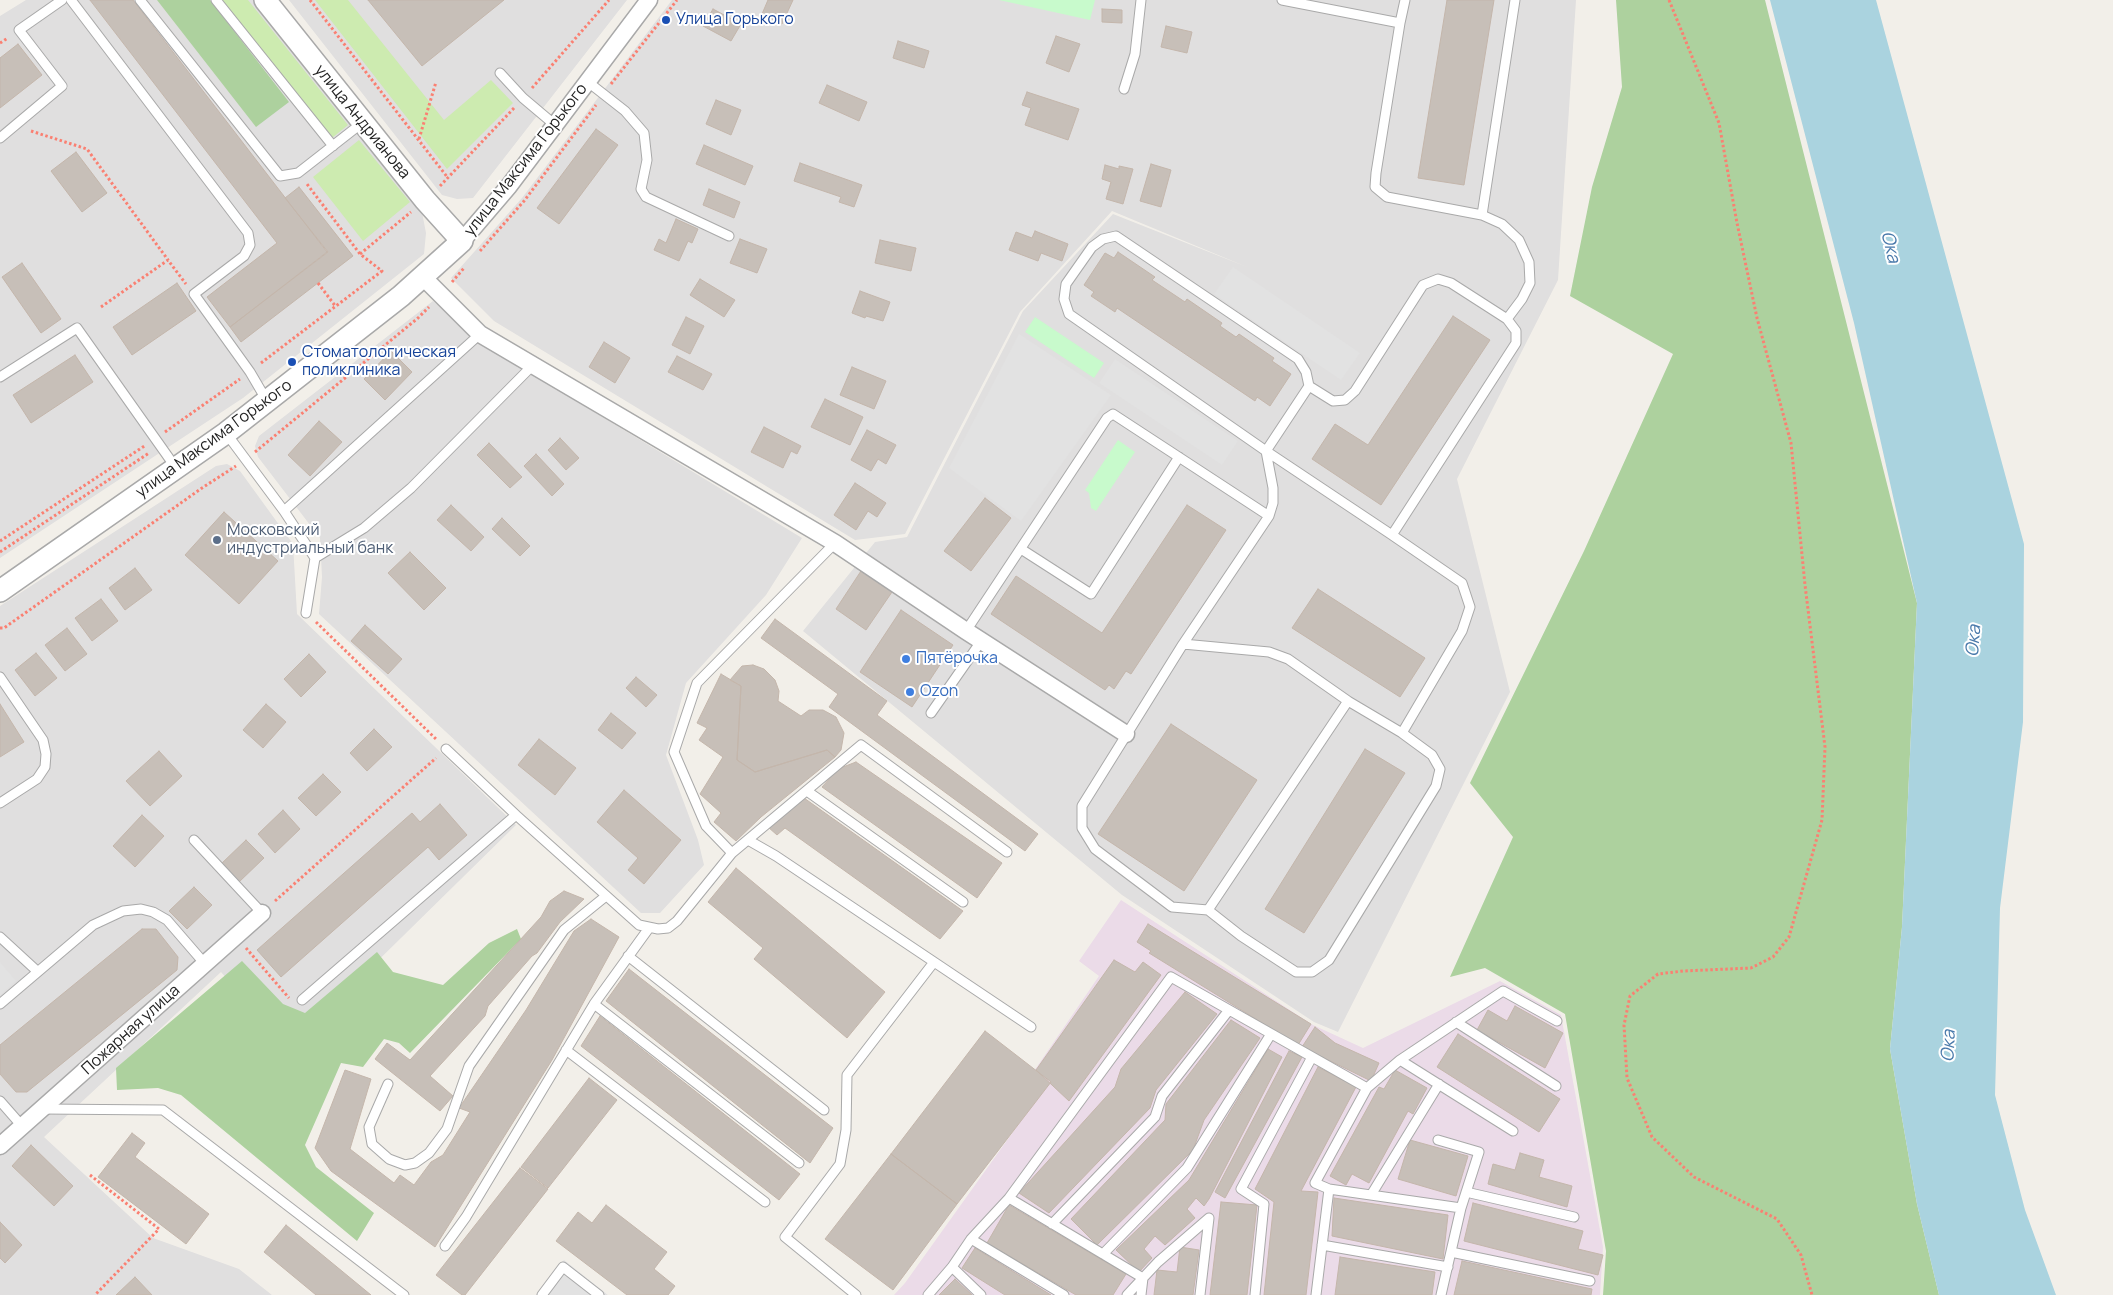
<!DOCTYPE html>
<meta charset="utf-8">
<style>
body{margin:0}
canvas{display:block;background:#f2efe9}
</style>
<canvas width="2113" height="1295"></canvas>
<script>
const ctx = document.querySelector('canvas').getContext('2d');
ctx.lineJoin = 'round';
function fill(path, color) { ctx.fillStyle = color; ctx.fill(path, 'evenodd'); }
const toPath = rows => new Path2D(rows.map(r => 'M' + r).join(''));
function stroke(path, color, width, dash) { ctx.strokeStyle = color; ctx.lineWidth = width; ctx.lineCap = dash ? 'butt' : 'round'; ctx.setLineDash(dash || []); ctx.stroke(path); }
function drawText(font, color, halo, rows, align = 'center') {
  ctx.font = font + ' Manrope,sans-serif'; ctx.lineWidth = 4; ctx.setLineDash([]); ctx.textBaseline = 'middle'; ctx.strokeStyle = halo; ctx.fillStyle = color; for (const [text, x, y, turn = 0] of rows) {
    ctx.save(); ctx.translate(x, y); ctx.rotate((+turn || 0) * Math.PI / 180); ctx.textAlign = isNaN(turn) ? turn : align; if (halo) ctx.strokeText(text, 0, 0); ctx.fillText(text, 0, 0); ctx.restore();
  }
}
const residential = toPath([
 [26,0,253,0,421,207,426,233,424,254,243,398,0,558,0,16],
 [289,0,627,0,473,198,457,199,442,195],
 [672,0,1576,0,1558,280,1457,479,1510,692,1338,1032,1314,1022,1122,895,803,631,875,542,907,537,1023,311,1113,214,1247,267,1112,211,1020,312,905,534,855,540,494,321,451,278,522,198],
 [433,301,482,344,802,538,766,595,686,683,666,755,698,840,704,865,660,913,641,913,319,614,322,577,320,538,258,457,255,446,259,436],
 [227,464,240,471,293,544,297,614,516,825,288,1049,221,972,44,1137,153,1238,239,1269,272,1295,0,1295,0,606,216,466]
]);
const industrial = toPath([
 [1121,900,1313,1025,1363,1048,1500,981,1561,1015,1603,1247,1600,1295,894,1295,905,1283,1048,1083,1034,1071,1099,976,1079,961]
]);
const grass = toPath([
 [221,0,248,0,348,125,332,138],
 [315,0,348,0,444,120,491,80,513,103,447,169],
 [359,140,410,202,363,241,313,177]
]);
const forest = toPath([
 [157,0,210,0,289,102,256,127],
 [1616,0,1765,0,1917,603,1902,927,1890,1049,1917,1204,1939,1295,1603,1295,1606,1251,1565,1014,1485,968,1450,977,1513,837,1470,783,1584,551,1673,354,1570,296,1592,187,1622,87],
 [517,929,521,939,410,1053,399,1043,384,1039,363,1067,341,1063,305,1145,316,1167,374,1213,357,1241,181,1095,158,1088,117,1090,116,1068,242,961,283,1004,305,1013,377,952,393,972,443,985,489,943]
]);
const park = toPath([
 [999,0,1095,0,1090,20],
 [1035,317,1104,363,1094,378,1025,332],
 [1118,440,1135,452,1096,511,1091,508,1089,493,1085,490]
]);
const parking = toPath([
 [1233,267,1360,353,1341,380,1214,294],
 [1019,334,1111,395,1021,521,949,468],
 [1115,359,1238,441,1222,465,1099,383],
 [0,962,16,981,0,995],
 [564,1260,608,1295,536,1295]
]);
const water = toPath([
 [1770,0,1876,0,2024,544,2023,722,2000,908,1995,1095,2025,1210,2056,1295,1939,1295,1917,1204,1890,1049,1902,927,1917,603,1854,323]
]);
const building = toPath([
 [90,0,133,0,327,252,230,327,207,297,277,243,90,0],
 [368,0,504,0,422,66,368,0],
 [768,0,793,0,782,24,762,14,768,0],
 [1447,0,1494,0,1464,185,1418,178,1447,0],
 [713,9,741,24,731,41,703,26,713,9],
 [1102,9,1122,10,1122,23,1102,22,1102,9],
 [1166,26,1192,32,1187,53,1161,47,1166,26],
 [1056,36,1080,44,1069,72,1046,63,1056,36],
 [898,41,929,51,924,68,893,58,898,41],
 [18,44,42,75,0,108,0,58,18,44],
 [827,85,867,102,859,121,819,103,827,85],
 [1027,92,1079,109,1068,140,1025,125,1031,108,1022,105,1027,92],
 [716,100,741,110,731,135,706,124,716,100],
 [596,129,618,145,559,224,537,208,596,129],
 [704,145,753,166,745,185,696,164,704,145],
 [76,152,107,193,82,212,51,171,76,152],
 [800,163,862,185,854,207,839,202,841,197,794,181,800,163],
 [1151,164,1171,170,1161,207,1140,201,1151,164],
 [1105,165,1119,169,1119,166,1133,169,1123,204,1106,199,1111,182,1102,179,1105,165],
 [299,187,353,256,241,342,230,327,328,252,285,198,299,187],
 [709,189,740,202,734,218,703,205,709,189],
 [676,219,698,229,692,243,688,241,679,261,654,250,659,239,666,243,676,219],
 [1035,231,1068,244,1062,261,1041,253,1038,261,1009,250,1016,232,1032,238,1035,231],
 [740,239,767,249,757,273,730,263,740,239],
 [880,240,916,248,911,271,875,263,880,240],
 [1118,252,1155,277,1152,280,1185,302,1187,299,1222,323,1220,326,1236,337,1239,334,1274,358,1272,361,1291,374,1270,406,1257,397,1255,401,1117,308,1115,312,1091,296,1094,292,1084,285,1105,253,1114,258,1118,252],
 [22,263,61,319,41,333,2,277,22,263],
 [700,279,735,300,724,317,690,295,700,279],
 [177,283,196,311,132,355,113,327,177,283],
 [860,291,890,302,883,321,866,316,865,318,852,313,860,291],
 [1453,316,1490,340,1381,505,1312,459,1335,424,1368,445,1453,316],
 [686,317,704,326,690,354,672,345,686,317],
 [604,342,630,358,615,383,589,367,604,342],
 [391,351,412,372,385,400,364,379,391,351],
 [75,355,93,382,31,423,13,395,75,355],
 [677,356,712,374,703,390,668,372,677,356],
 [852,367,886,381,874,409,840,395,852,367],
 [825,399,863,417,850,445,811,427,825,399],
 [319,421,342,442,310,476,288,455,319,421],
 [764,427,801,446,797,454,791,451,783,468,751,452,764,427],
 [867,430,896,445,886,464,878,459,871,471,851,460,867,430],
 [560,438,579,458,566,470,548,450,560,438],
 [489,443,522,477,510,488,477,455,489,443],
 [536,454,564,484,552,496,524,466,536,454],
 [855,483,886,503,877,517,868,511,856,530,834,515,855,483],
 [985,498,1011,518,971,571,944,551,985,498],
 [451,505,484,537,471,551,437,520,451,505],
 [1187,505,1226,530,1131,674,1126,671,1114,689,1109,685,1105,690,991,614,1016,576,1102,633,1187,505],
 [224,512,278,561,239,604,185,555,224,512],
 [502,518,530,546,520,556,492,529,502,518],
 [410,552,446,588,424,610,388,573,410,552],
 [135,568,152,590,125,610,109,588,135,568],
 [861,571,892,592,866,630,836,609,861,571],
 [1318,589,1425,658,1400,697,1292,628,1318,589],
 [101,599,118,621,92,641,75,618,101,599],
 [901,610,953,645,912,707,860,672,901,610],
 [775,619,887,701,877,715,1038,834,1025,851,829,707,838,694,761,638,775,619],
 [365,625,402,659,388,674,351,641,365,625],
 [67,628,87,654,65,671,45,645,67,628],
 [36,653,57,678,35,696,15,670,36,653],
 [309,654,326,672,301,697,284,679,309,654],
 [753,665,764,669,775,680,779,691,778,701,801,716,809,710,823,710,836,717,844,733,841,750,835,757,827,750,755,772,737,760,741,686,730,680,742,666,753,665],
 [721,674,741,686,737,760,755,772,827,750,835,757,761,817,736,841,714,822,721,813,700,794,723,757,699,740,707,728,697,723,721,674],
 [636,677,657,695,646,707,626,688,636,677],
 [0,704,24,742,0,757,0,704],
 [266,704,286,722,263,748,243,730,266,704],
 [611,713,636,733,622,749,598,730,611,713],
 [1171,724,1257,780,1184,891,1098,834,1171,724],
 [374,729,392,747,367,771,350,753,374,729],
 [539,739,576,768,555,795,518,765,539,739],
 [1365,749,1405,773,1304,933,1265,909,1365,749],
 [159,751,182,776,150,806,126,781,159,751],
 [856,762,1002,863,977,898,822,787,838,769,856,762],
 [323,774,341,792,316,816,298,798,323,774],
 [624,790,681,840,644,884,628,870,638,858,597,822,624,790],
 [804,798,963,911,940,939,785,828,777,835,768,827,804,798],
 [440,804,467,835,439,860,428,847,281,977,257,950,412,813,420,822,440,804],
 [283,810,300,829,275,853,258,834,283,810],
 [142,815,164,836,135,867,113,846,142,815],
 [246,840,264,858,239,882,221,864,246,840],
 [736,868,885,992,847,1038,754,959,763,948,708,902,736,868],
 [194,887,212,905,187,929,169,911,194,887],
 [564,891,584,899,560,922,537,953,532,956,488,1006,485,1016,430,1076,453,1096,440,1111,375,1059,387,1043,410,1060,541,917,550,901,564,891],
 [591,919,619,937,552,1060,435,1247,331,1171,315,1148,345,1070,371,1079,350,1149,394,1183,400,1175,414,1185,431,1162,443,1155,470,1112,459,1108,526,1010,574,931,591,919],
 [1148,924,1311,1024,1298,1045,1149,953,1151,951,1137,942,1148,924],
 [142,929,156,929,178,957,177,970,27,1092,16,1092,0,1074,0,1045,142,929],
 [1114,960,1135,972,1143,962,1161,975,1069,1101,1036,1070,1114,960],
 [629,969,833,1128,810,1163,606,1001,629,969],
 [1185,992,1217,1014,1156,1090,1150,1108,1049,1213,1019,1193,1115,1087,1121,1069,1185,992],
 [1515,1006,1563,1033,1545,1068,1477,1030,1488,1010,1507,1021,1515,1006],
 [600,1016,800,1174,779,1200,581,1046,600,1016],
 [1231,1020,1260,1038,1204,1120,1193,1150,1097,1245,1071,1219,1165,1120,1166,1104,1231,1020],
 [1315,1027,1335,1043,1379,1063,1371,1081,1302,1047,1315,1027],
 [985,1031,1051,1082,957,1204,891,1154,985,1031],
 [1458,1034,1560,1099,1539,1132,1437,1067,1458,1034],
 [1268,1049,1282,1057,1209,1199,1204,1206,1196,1198,1187,1209,1195,1218,1165,1245,1155,1236,1144,1249,1152,1258,1139,1272,1116,1250,1189,1180,1268,1049],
 [1289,1051,1302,1057,1225,1198,1215,1192,1289,1051],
 [1318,1067,1356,1087,1301,1191,1318,1192,1306,1295,1264,1295,1274,1202,1255,1189,1318,1067],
 [1395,1070,1427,1088,1413,1114,1408,1111,1369,1183,1352,1174,1346,1185,1330,1176,1379,1087,1384,1089,1395,1070],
 [589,1078,617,1100,548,1188,521,1167,589,1078],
 [132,1133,145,1143,135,1157,209,1214,186,1244,98,1177,132,1133],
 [1410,1140,1468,1156,1456,1196,1398,1179,1410,1140],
 [31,1145,73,1186,54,1206,12,1166,31,1145],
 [1520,1153,1544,1160,1539,1177,1572,1186,1567,1207,1488,1184,1493,1164,1515,1170,1520,1153],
 [891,1154,957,1204,893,1290,825,1239,891,1154],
 [520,1168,548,1189,465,1295,462,1295,436,1275,520,1168],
 [1334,1198,1448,1215,1443,1259,1332,1236,1334,1198],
 [1221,1202,1257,1205,1247,1295,1210,1295,1221,1202],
 [1473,1203,1583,1231,1578,1249,1603,1255,1598,1275,1464,1241,1473,1203],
 [606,1205,667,1252,654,1269,675,1286,668,1295,627,1295,556,1241,578,1212,592,1223,606,1205],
 [1009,1205,1126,1274,1113,1295,1076,1295,987,1243,1009,1205],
 [0,1222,22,1245,5,1263,0,1258,0,1222],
 [286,1225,371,1295,316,1295,264,1252,286,1225],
 [1180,1247,1199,1250,1193,1295,1154,1295,1157,1270,1177,1272,1180,1247],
 [975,1248,1051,1295,1005,1295,962,1268,975,1248],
 [1340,1257,1435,1272,1432,1295,1335,1295,1340,1257],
 [1462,1261,1592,1289,1591,1295,1454,1295,1462,1261],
 [135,1277,152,1295,116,1295,135,1277],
 [955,1279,972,1295,939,1295,955,1279]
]);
const path = toPath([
 [310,0,448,178],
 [1669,0,1719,123,1737,223,1757,318,1791,443,1805,585,1825,747,1822,820,1789,937,1773,957,1751,968,1683,971,1658,974,1630,996,1624,1025,1627,1078,1652,1137,1694,1177,1777,1219,1801,1255,1812,1295],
 [0,43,8,38],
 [611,84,677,0],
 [532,88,609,0],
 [31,131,87,149,168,260],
 [419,139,436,82],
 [440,186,515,107],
 [480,251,524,201,596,105],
 [360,254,411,212],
 [452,282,464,268],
 [318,283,336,307],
 [101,307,168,260,186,284],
 [261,363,382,271,360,254,307,184],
 [165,432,240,379],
 [255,452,418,318,429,307],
 [0,541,146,445],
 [0,552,149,453],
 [316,622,437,740],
 [0,628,4,628,202,488,236,466],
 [275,901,436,758],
 [246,948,289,998],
 [90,1175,159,1229,95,1295]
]);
const service = toPath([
 [71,0,248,233,250,245,244,256,194,294,250,372,267,401],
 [140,0,280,176,298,173,362,123],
 [216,0,333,146],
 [1282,0,1400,23,1405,0],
 [1400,23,1376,173,1375,187,1387,197,1482,215,1515,0],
 [500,73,523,98,555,125],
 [588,82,625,111,644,133,647,160,641,189,646,197,729,236],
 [1124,89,1135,54,1141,0],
 [0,138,62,86,19,30,62,0],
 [1482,215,1502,224,1519,240,1529,262,1530,283,1522,299,1507,319],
 [0,377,77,328,176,468],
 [226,433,284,511,315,558,306,613],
 [284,511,480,334],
 [1392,535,1462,583,1470,607,1462,631,1402,733],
 [835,543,697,683,674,752,706,826,732,853,861,745,1007,852],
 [1021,549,1091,594,1179,457],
 [315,558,364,528,411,488,533,365],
 [966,631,1107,418,1113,414,1269,516],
 [1183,644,1269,652,1288,659,1348,701],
 [0,677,43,740,46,754,45,767,37,779,0,803],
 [1348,701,1402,733,1432,755,1440,769,1436,786,1329,960,1312,972,1296,972,1241,936,1208,910,1348,701],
 [931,713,982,640],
 [446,749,516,815,639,925,658,929,668,928,677,921,732,853],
 [807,791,963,902],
 [194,840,262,913],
 [748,840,776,856,1031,1027],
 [1208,910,1172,907,1095,849,1082,828,1082,806,1183,644,1269,516,1273,503,1273,488,1266,451,1069,314,1064,299,1066,284,1092,247,1103,239,1116,236,1298,359,1306,372,1309,386,1266,451,1392,535,1516,343,1516,331,1507,319,1451,283,1438,279,1423,285,1355,391,1345,400,1333,401,1309,386],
 [0,937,37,971],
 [628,956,824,1110],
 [302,1000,516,815],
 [0,1004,93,925,123,911,141,909,153,912,167,920,205,964],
 [594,1004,799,1163],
 [1456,1022,1556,1086],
 [566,1050,765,1202],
 [1400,1060,1513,1131],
 [388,1084,369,1127,372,1144,389,1159,405,1165,415,1163,429,1153,447,1129,469,1066,564,930,606,896],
 [1367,1088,1400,1060,1503,991,1557,1021],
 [0,1101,22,1126],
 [42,1109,163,1110,404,1295],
 [1438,1140,1479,1152,1461,1208],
 [1329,1189,1461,1208,1441,1295],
 [1466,1192,1574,1217],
 [1371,1195,1439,1084],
 [1052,1224,1155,1117,1162,1096,1229,1010],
 [971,1239,1064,1295],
 [1322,1245,1448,1267],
 [445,1246,466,1217,594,1004,649,928],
 [1451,1252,1590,1281],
 [1103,1254,1187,1168,1271,1034],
 [952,1267,981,1295],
 [542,1295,563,1267,599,1295],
 [856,1295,785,1237,840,1164,846,1130,847,1075,934,962],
 [928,1295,952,1267,971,1239,1009,1198],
 [1127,1295,1158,1262,1209,1218,1200,1295],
 [1141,1295,1143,1278,1009,1198,1171,977,1367,1088,1315,1183,1329,1189,1316,1295],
 [1255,1295,1264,1204,1241,1189,1312,1057]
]);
const minor = toPath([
 [462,241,509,186,649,0],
 [423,277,480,334,835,543,966,631,1126,734],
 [0,1146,262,913]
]);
const tertiary = toPath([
 [0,591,226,433,401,296,462,241,425,200,265,0]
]);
const markers = [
 [666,20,5,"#1a4fb4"],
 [292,362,5,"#1a4fb4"],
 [217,540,5,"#5c6f8a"],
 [906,659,5,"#3f7fe0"],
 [910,692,5,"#3f7fe0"]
];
const transitNames = [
 ["Улица Горького",676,20],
 ["Стоматологическая",302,353],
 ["поликлиника",302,371]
];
const streetNames = [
 ["улица Андрианова",362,122,51],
 ["улица Максима Горького",526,160,-52],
 ["улица Максима Горького",214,439,-36],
 ["Пожарная улица",131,1030,-42]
];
const serviceNames = [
 ["Московский",227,531],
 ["индустриальный банк",227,549]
];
const shopNames = [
 ["Пятёрочка",916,659],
 ["Ozon",920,692]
];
const waterNames = [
 ["Ока",1890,247,76],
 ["Ока",1974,641,-85],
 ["Ока",1949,1046,-87]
];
fill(residential, '#e0dfdf');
fill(industrial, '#ebdbe8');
fill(grass, '#cdebb0');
fill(forest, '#add19e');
fill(park, '#c8facc');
fill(parking, '#e2e2e2');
fill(water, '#aad3df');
fill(building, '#c7bfb8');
stroke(building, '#c4b6ab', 1);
stroke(service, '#a9a9a9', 11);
stroke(minor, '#a9a9a9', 19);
stroke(tertiary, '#a9a9a9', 24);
stroke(path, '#fa8072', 3, [2.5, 2.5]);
stroke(service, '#fff', 9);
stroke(minor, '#fff', 16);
stroke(tertiary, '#fff', 21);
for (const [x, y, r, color] of markers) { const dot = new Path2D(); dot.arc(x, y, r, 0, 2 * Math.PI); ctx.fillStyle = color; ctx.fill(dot); stroke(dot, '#fff', 2); }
drawText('16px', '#164399', '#fff', transitNames, 'left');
drawText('16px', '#222', '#fff', streetNames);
drawText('16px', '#4e5e75', '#fff', serviceNames, 'left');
drawText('16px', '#366cbe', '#fff', shopNames, 'left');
drawText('italic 18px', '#4a7aab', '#fff', waterNames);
</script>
